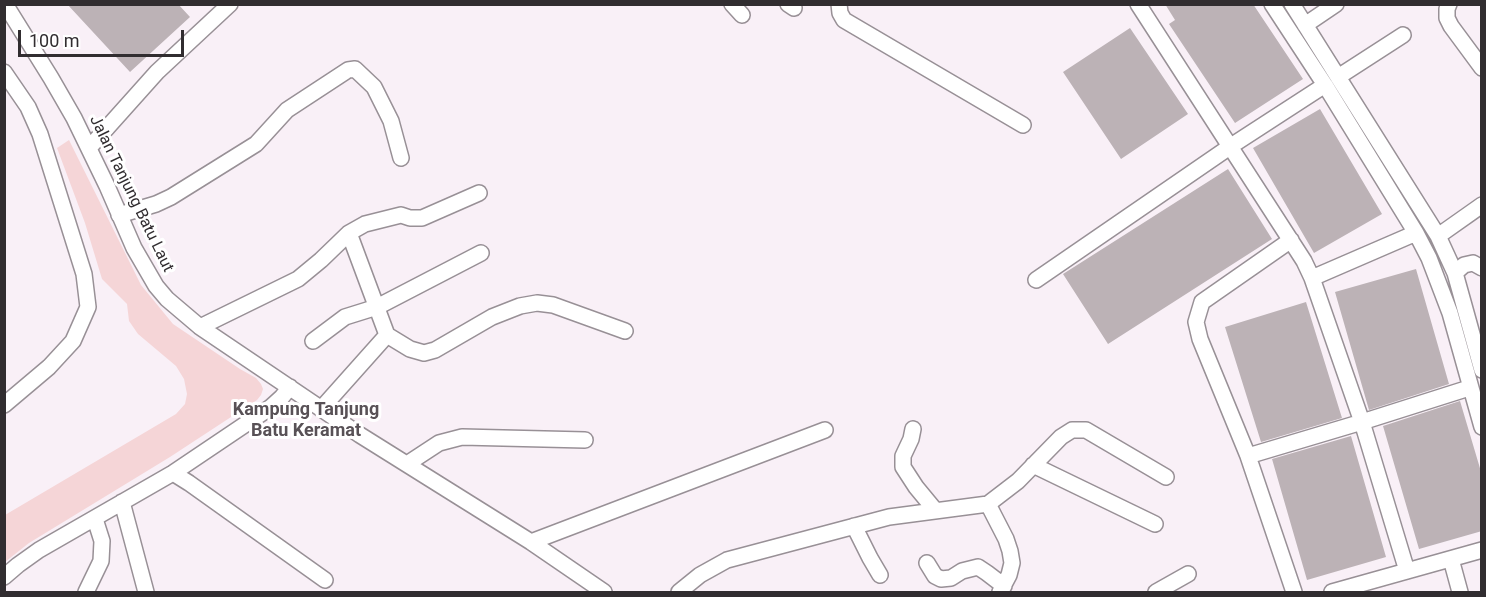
<!DOCTYPE html>
<style>
body{margin:0}
#map{position:relative;width:1486px;height:597px;overflow:hidden;background:#f9f0f7;font-family:Roboto,sans-serif}
canvas{display:block}
.frame{position:absolute;inset:0;border:6px solid #312d30;pointer-events:none}
.scale{position:absolute;left:18px;top:30px;width:166px;height:27px;box-sizing:border-box;border:3px solid #312d30;border-top:0;padding-left:8px;font-size:18px;line-height:21px;white-space:nowrap;color:#312d30;-webkit-text-stroke:4px #fff;paint-order:stroke}
</style>
<div id="map">
<canvas width="1486" height="597"></canvas>
<div class="frame"></div>
<div class="scale">100 m</div>
</div>
<script>
const ctx = document.querySelector('canvas').getContext('2d');
ctx.lineJoin = 'round';
function fill(path, color) { ctx.fillStyle = color; ctx.fill(path, 'evenodd'); }
const toPath = rows => new Path2D(rows.map(r => 'M' + r).join(''));
function stroke(path, color, width, dash) { ctx.strokeStyle = color; ctx.lineWidth = width; ctx.lineCap = dash ? 'butt' : 'round'; ctx.setLineDash(dash || []); ctx.stroke(path); }
function drawText(font, color, halo, rows, align = 'center') {
  ctx.font = font + ' Roboto,sans-serif'; ctx.lineWidth = 6; ctx.setLineDash([]); ctx.textBaseline = 'middle'; ctx.strokeStyle = halo; ctx.fillStyle = color; for (const [text, x, y, turn = 0] of rows) {
    ctx.save(); ctx.translate(x, y); ctx.rotate((+turn || 0) * Math.PI / 180); ctx.textAlign = isNaN(turn) ? turn : align; if (halo) ctx.strokeText(text, 0, 0); ctx.fillText(text, 0, 0); ctx.restore();
  }
}
const green = toPath([
 [69,140,141,285,173,324,240,369,256,378,261,384,263,389,261,395,257,400,170,457,29,543,5,562,5,515,176,414,185,404,187,394,184,379,176,366,138,334,129,321,127,304,102,279,85,223,57,148]
]);
const building = toPath([
 [67,4,178,4,190,17,130,72],
 [1165,4,1253,4,1303,79,1235,123,1169,24,1175,20],
 [1130,28,1188,114,1121,159,1063,72],
 [1320,109,1382,214,1314,253,1253,148],
 [1228,169,1272,239,1108,344,1063,274],
 [1416,269,1449,384,1369,410,1335,292],
 [1306,302,1342,418,1261,442,1225,327],
 [1460,401,1482,475,1482,531,1419,549,1383,426],
 [1351,436,1386,557,1307,580,1272,459]
]);
const minor = toPath([
 [5,4,51,78,74,118,107,186,134,248,156,286,167,299,200,327,360,435,531,542,604,592],
 [732,4,742,15],
 [788,4,794,8],
 [839,4,840,13,844,20,1023,125],
 [1138,4,1304,261,1312,278,1362,422,1407,571],
 [1272,4,1325,85,1416,233,1429,258,1450,313,1482,427],
 [1292,4,1438,236,1455,273,1482,370],
 [1449,4,1447,9,1447,18,1451,26,1482,68],
 [1305,25,1336,4],
 [4,72,28,107,40,134,84,274,88,307,73,341,49,367,4,405],
 [1338,77,1403,35],
 [89,148,157,72,230,4],
 [119,215,156,204,171,197,256,144,287,110,348,70,355,69,374,87,391,121,401,158],
 [349,233,387,335,410,349,424,353,435,350,492,317,520,306,537,303,553,305,625,331],
 [1438,236,1482,205],
 [1291,240,1202,302,1196,322,1200,339,1248,456,1294,592],
 [1455,273,1464,265,1473,263,1482,268],
 [1312,278,1416,233],
 [1036,280,1231,146,1325,85],
 [200,327,298,279,321,260,349,233,365,224,401,215,410,218,422,218,479,193],
 [313,341,345,317,377,307,481,253],
 [321,409,387,335],
 [913,429,911,439,903,456,903,467,916,487,935,510],
 [1248,456,1362,422,1469,388],
 [407,464,439,443,462,437,585,440],
 [1033,465,1155,524],
 [173,473,189,483,325,580],
 [122,502,146,592],
 [988,504,1006,539,1010,551,1012,563,1009,575,1000,592],
 [854,526,870,558,880,575],
 [531,542,825,430],
 [1451,559,1460,592],
 [927,563,935,576,941,579,951,578,962,571,978,567,987,573,1004,586],
 [4,577,18,565,39,550,173,473,271,407,282,397,290,387],
 [86,592,101,561,102,541,95,519],
 [679,592,700,575,727,560,889,517,988,504,1018,481,1061,437,1072,430,1086,430,1166,477],
 [1156,592,1188,574],
 [1332,592,1482,550]
]);
const streetNames = [
 ["Jalan Tanjung Batu Laut",131,194,64]
];
const neighbourhoodNames = [
 ["Kampung Tanjung",306,410],
 ["Batu Keramat",306,431]
];
fill(green, '#f5d5d7');
fill(building, '#bcb2b6');
stroke(minor, '#989096', 18);
stroke(minor, '#fff', 15);
drawText('16px', '#312d30', '#fff', streetNames);
drawText('bold 18px', '#585156', '#fff', neighbourhoodNames);
</script>
